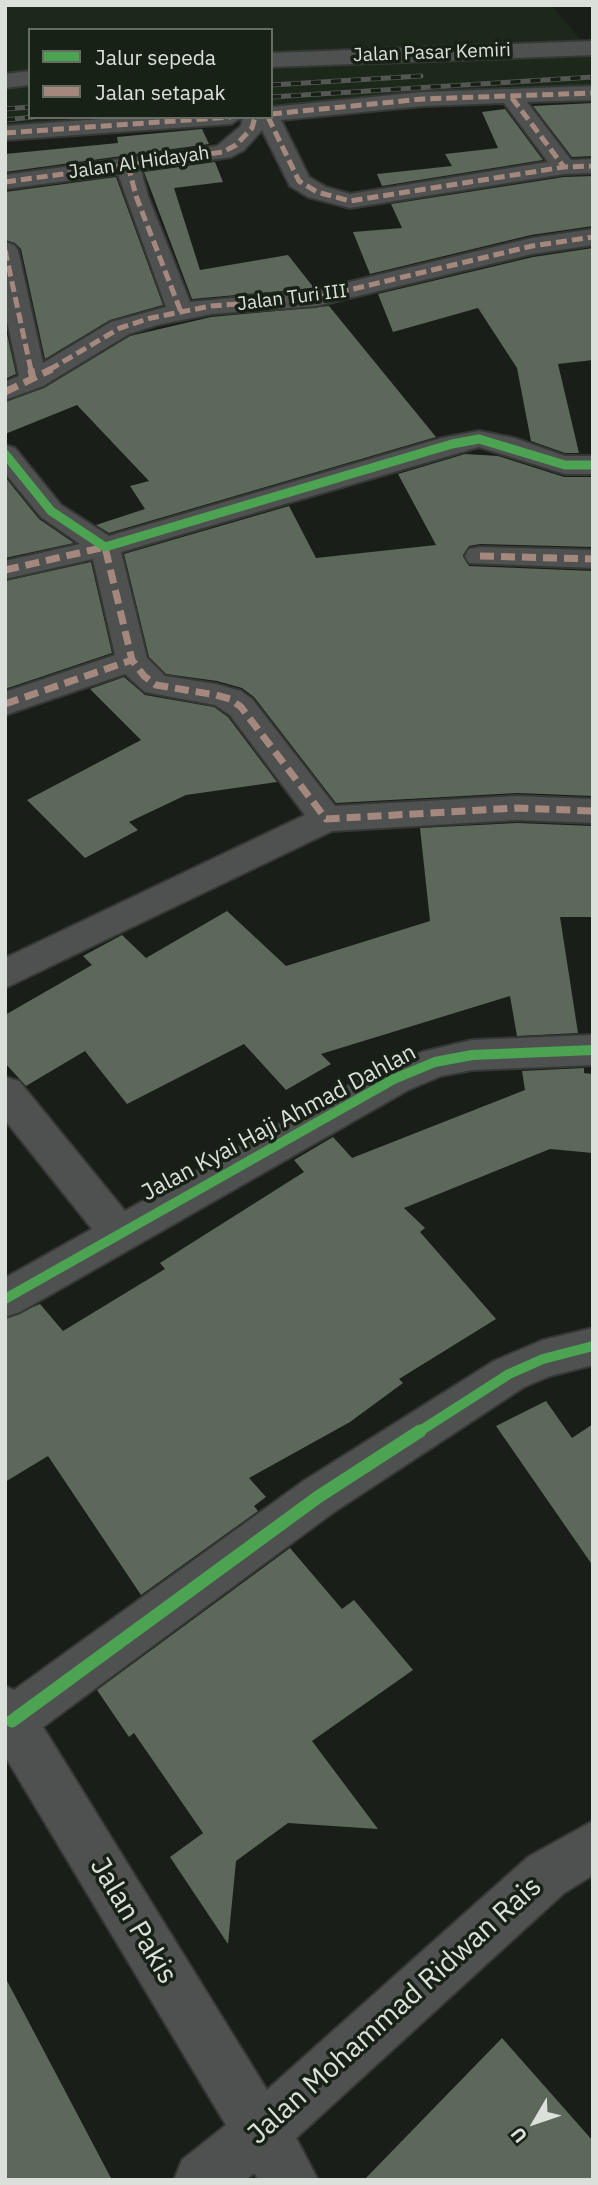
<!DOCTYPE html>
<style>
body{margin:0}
#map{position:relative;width:598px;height:2185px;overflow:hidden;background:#191e19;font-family:"IBM Plex Sans",sans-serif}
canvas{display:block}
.frame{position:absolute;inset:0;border:7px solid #dbe1da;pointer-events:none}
.legend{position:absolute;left:28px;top:28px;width:245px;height:91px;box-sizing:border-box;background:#182116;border:2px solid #666e64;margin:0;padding:9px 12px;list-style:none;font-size:21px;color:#dbe1da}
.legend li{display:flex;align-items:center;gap:14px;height:35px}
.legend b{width:35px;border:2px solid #666e64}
.north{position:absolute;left:500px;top:2087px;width:70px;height:70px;-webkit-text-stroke:5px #182116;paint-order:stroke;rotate:231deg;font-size:19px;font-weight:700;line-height:28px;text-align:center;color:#dbe1da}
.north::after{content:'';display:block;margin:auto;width:24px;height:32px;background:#dbe1da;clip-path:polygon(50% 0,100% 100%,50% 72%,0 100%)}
</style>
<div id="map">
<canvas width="598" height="2185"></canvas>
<div class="frame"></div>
<ul class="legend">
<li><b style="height:9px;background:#4ca352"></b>Jalur sepeda</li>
<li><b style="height:9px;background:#a5887d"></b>Jalan setapak</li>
</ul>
<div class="north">U</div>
</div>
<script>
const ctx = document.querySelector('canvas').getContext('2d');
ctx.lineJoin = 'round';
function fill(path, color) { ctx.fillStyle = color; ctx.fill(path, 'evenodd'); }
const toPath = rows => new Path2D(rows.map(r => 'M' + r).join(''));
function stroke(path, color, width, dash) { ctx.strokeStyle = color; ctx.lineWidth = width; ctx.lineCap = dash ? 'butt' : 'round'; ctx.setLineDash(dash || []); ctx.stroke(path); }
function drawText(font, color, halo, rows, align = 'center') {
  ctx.font = font + ' "IBM Plex Sans",sans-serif'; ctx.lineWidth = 7; ctx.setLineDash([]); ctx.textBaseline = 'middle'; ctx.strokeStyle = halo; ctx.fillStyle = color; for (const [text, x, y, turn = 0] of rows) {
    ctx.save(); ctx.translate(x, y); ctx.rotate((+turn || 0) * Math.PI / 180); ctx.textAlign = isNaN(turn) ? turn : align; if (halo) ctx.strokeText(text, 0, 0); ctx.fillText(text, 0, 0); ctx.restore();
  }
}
const built = toPath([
 [5,5,551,5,593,54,593,93,271,109,271,30,30,30,30,117,153,117,5,129]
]);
const building = toPath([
 [593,103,593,156,572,157,533,106],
 [505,109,543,160,382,186,377,174,452,166,445,154,498,148,482,112],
 [202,129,209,144,5,172,5,154,118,143,117,137],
 [215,162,223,182,174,188,200,270,288,255,314,288,192,299,144,172],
 [593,176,593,226,531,235,370,274,353,232,402,228,391,204,564,177],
 [116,177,163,305,110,320,45,359,21,249,15,243,5,240,5,192],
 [593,248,593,360,558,364,579,453,565,453,531,441,517,368,478,308,393,332,378,294,533,257],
 [329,306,436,437,109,533,96,525,145,509,130,486,149,481,77,405,5,434,5,402,44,388,130,336,211,317],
 [5,325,16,374,5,379],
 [465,454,498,456,564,477,593,477,593,547,480,544,469,546,463,555,469,566,593,571,593,796,517,793,336,803,254,697,242,688,217,681,166,674,149,657,124,554,289,506,316,558,436,545,398,474],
 [5,477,39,519,74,543,5,558],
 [91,562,112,653,5,689,5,581],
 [124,677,145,695,214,707,228,717,277,782,186,795,129,822,138,830,85,858,27,800,141,740,90,689],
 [517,823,593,826,593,917,560,917,578,1033,517,1036,510,996,321,1054,331,1064,286,1090,244,1044,127,1104,85,1051,26,1086,5,1063,5,1015,92,965,83,956,122,935,146,958,227,911,286,966,430,921,420,828],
 [584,1068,584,1073,593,1074,593,1153,550,1149,404,1208,425,1228,420,1232,496,1319,399,1379,403,1383,350,1422,249,1478,266,1497,254,1506,258,1511,141,1595,48,1456,5,1482,5,1319,40,1304,63,1331,165,1269,160,1263,304,1172,294,1160,333,1137,352,1158,525,1090,522,1071],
 [546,1401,572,1438,593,1424,593,1566,496,1426],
 [290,1548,342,1609,354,1600,413,1670,312,1741,378,1829,288,1823,236,1861,228,1944,170,1857,203,1833,134,1733,129,1737,97,1690],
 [5,1977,112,2180,5,2180],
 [502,2038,593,2141,593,2180,364,2180]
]);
const street = toPath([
 [593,41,593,55,271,67,271,53,593,41],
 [30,71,30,85,5,88,5,74,30,71],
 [593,86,593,100,527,102,571,160,593,159,593,173,564,174,350,208,308,197,290,186,262,130,244,150,231,157,141,170,148,196,190,302,316,290,532,238,593,229,593,245,532,254,316,306,211,314,157,325,129,334,43,386,5,400,5,382,19,376,5,312,5,242,14,245,18,250,43,363,111,322,166,307,118,174,5,189,5,175,217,146,241,126,243,117,271,117,271,107,423,92,593,86],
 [504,103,548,162,350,194,326,187,309,177,281,120,423,106,504,103],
 [128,117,242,117,231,124,5,140,5,126,128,117],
 [479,431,514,438,565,456,593,456,593,474,565,474,479,447,121,552,147,658,165,676,216,684,241,691,252,699,335,806,517,796,593,799,593,823,517,820,332,831,5,988,5,958,305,815,230,715,215,705,145,692,125,674,5,715,5,692,115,655,93,559,5,579,5,561,80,544,41,517,5,473,5,445,15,448,61,505,109,536,442,438,479,431],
 [480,547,593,550,593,568,469,563,465,556,469,549,480,547],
 [593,1035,593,1065,472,1070,441,1076,408,1090,20,1312,5,1317,5,1278,92,1229,5,1120,5,1077,19,1081,125,1211,380,1068,422,1052,472,1040,593,1035],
 [593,1328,593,1365,550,1376,524,1387,334,1512,43,1727,267,2090,528,1857,593,1821,593,1875,564,1893,296,2138,318,2180,259,2180,254,2173,246,2180,174,2180,182,2160,226,2125,5,1756,5,1686,14,1690,302,1482,494,1361,543,1340,593,1328]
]);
const rail = toPath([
 [271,85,421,76],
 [271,97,593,77],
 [5,109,30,107],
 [5,120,33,117]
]);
const quietFar1 = toPath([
 [512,98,564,167],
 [271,114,423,99,593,93],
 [268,117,299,181,317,192,350,201,564,167,593,166],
 [5,133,231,117],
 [128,165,136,196,181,312],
 [5,182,223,152,236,145,252,128,255,117],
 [5,250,31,370],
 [49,370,120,328,151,318,211,306,316,298,532,246,593,237]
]);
const quiet = toPath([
 [31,369,33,380],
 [5,392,52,369],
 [480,556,593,559],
 [5,570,105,547,132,660,144,676,156,685,216,695,230,699,241,707,326,819,517,808,593,811],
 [5,704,132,660]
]);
const cyclewayFar2 = toPath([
 [5,454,51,511,105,547,452,444,479,439,565,465,593,465]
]);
const cyclewayFar1 = toPath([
 [5,1299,394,1079,435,1062,472,1055,593,1050],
 [417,1433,509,1374,543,1359,593,1346]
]);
const cycleway = toPath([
 [12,1721,318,1497,420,1431]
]);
const farStreetnames = [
 ["Jalan Pasar Kemiri",432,53,-2],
 ["Jalan Al Hidayah",139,163,-8],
 ["Jalan Turi III",292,298,-7]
];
const streetNames = [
 ["Jalan Kyai Haji Ahmad Dahlan",279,1123,-28]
];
const nearStreetnames = [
 ["Jalan Pakis",133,1921,59],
 ["Jalan Mohammad Ridwan Rais",395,2011,-42]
];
fill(built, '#1c2819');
fill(building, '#5c6859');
stroke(street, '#353835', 4);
fill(street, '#4f5151');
stroke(rail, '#555755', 5);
stroke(rail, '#182116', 3.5, [10]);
stroke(quietFar1, '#a5887d', 5, [11, 5]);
stroke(quiet, '#a5887d', 7, [14, 7]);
stroke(cyclewayFar2, '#4ca352', 9);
stroke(cyclewayFar1, '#4ca352', 10);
stroke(cycleway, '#4ca352', 13);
drawText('19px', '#dbe1da', '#182116', farStreetnames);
drawText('23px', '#dbe1da', '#182116', streetNames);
drawText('28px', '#dbe1da', '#182116', nearStreetnames);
</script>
